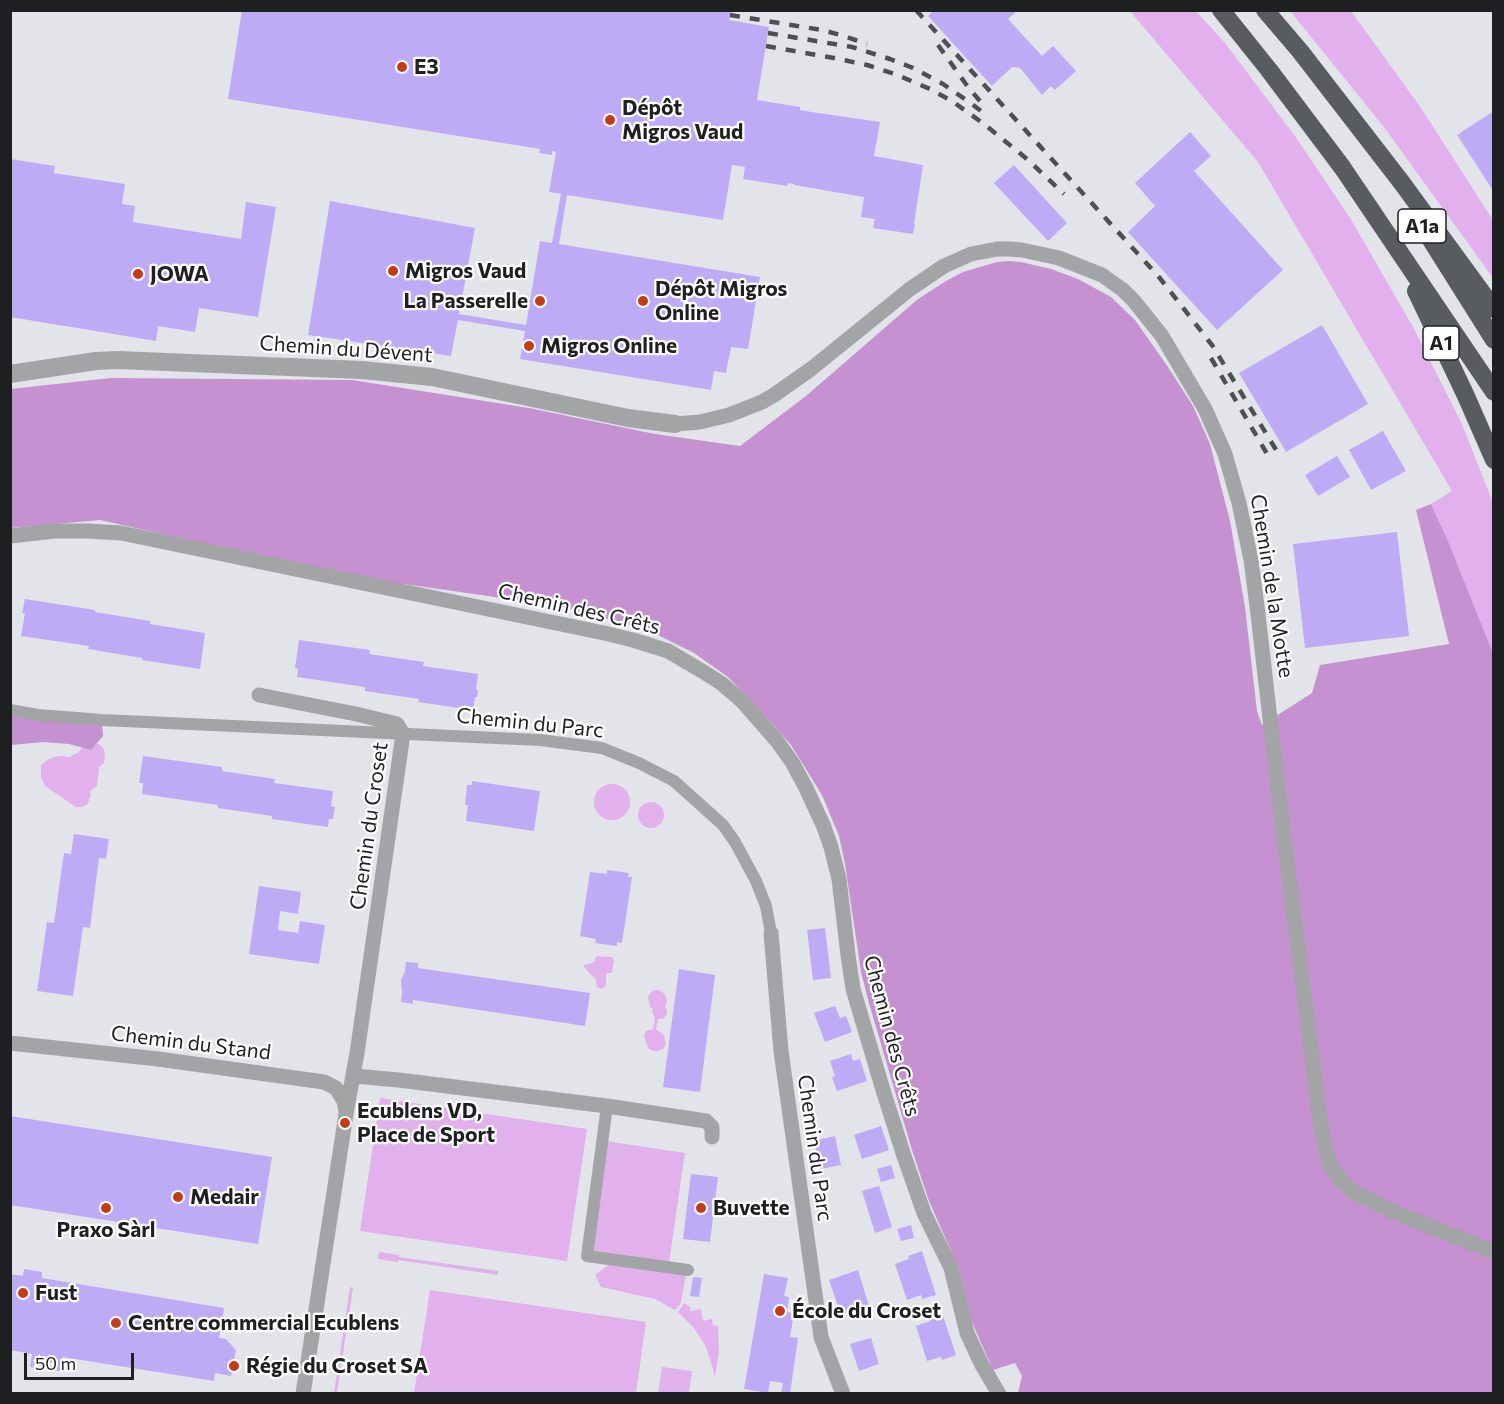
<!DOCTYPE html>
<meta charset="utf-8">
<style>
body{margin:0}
#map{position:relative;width:1504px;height:1404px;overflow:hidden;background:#e2e4ea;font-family:Commissioner,sans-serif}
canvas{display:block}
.frame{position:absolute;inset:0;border:12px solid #1e1f21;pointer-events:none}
.scale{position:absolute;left:24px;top:1353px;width:110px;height:27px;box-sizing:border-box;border:3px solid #1e1f21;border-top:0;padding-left:8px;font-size:18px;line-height:21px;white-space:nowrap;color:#1e1f21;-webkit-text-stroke:4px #fff;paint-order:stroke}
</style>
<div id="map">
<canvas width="1504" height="1404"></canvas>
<div class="frame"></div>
<div class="scale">50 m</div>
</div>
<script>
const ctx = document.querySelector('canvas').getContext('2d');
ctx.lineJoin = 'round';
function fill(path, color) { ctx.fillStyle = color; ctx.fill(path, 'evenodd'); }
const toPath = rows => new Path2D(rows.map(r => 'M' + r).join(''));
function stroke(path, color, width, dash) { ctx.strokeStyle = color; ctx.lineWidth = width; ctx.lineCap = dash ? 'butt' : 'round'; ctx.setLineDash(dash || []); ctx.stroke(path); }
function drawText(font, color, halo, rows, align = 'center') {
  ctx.font = font + ' Commissioner,sans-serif'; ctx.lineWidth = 4.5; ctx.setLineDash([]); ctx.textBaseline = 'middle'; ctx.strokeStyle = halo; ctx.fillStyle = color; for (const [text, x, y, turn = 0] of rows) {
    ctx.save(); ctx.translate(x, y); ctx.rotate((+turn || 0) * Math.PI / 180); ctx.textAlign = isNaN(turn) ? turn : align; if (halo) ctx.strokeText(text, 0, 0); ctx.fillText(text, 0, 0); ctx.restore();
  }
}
const green = toPath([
 [1130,11,1196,11,1225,43,1297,139,1350,218,1412,325,1462,424,1493,503,1493,653,1448,541,1431,504,1452,491,1258,162],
 [1290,11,1351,11,1421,108,1493,220,1493,278,1384,127],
 [92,743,99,744,104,749,105,756,104,763,99,767,97,786,90,791,91,796,87,805,82,807,76,807,45,786,41,777,41,765,47,760,54,757,62,756,69,757,79,752,83,746],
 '594 802a18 18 0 1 1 36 0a18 18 0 1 1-36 0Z',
 '638 815a13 13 0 1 1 26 0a13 13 0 1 1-26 0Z',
 [597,956,612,957,614,960,612,972,611,973,606,973,606,985,602,989,597,987,596,980,584,967,584,965,590,964,595,961,595,958],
 [656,990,659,990,665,994,667,1001,665,1006,667,1010,667,1014,664,1018,658,1019,656,1030,662,1033,664,1036,666,1044,663,1049,657,1051,651,1050,648,1048,644,1036,646,1031,653,1029,655,1018,652,1012,653,1009,650,1007,648,997,651,992],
 [380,1098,587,1129,567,1261,360,1231],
 [606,1141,685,1153,669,1263,596,1253,592,1250],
 [379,1252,399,1255,399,1257,498,1271,498,1275,398,1260,398,1262,378,1259],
 [611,1263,686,1274,681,1303,675,1310,655,1299,601,1287,595,1275],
 [350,1287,353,1288,337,1393,334,1393],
 [430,1290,646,1322,636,1393,414,1393],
 [684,1303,690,1307,690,1311,701,1309,703,1321,712,1319,713,1326,718,1325,719,1352,715,1377,710,1359,705,1345,694,1328,678,1312],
 [662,1367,692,1371,689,1393,658,1393]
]);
const forest = toPath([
 [1009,261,1021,262,1051,269,1078,279,1111,297,1135,320,1168,367,1193,406,1210,444,1230,521,1245,607,1257,711,1262,725,1312,693,1320,665,1449,644,1416,510,1431,504,1448,541,1493,653,1493,1393,1018,1393,1022,1376,1015,1363,993,1370,971,1320,959,1269,929,1201,912,1150,869,1003,861,972,845,864,839,836,822,795,791,745,757,707,728,677,694,653,648,630,565,607,348,576,100,520,11,528,10,389,111,378,352,380,529,408,655,434,740,446,806,396,918,299,946,281,963,272,997,262],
 [10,705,102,720,103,736,91,750,69,744,43,742,11,745]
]);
const building = toPath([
 [242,10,731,10,729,20,769,27,757,100,800,107,800,110,805,111,880,122,874,156,923,165,914,224,915,224,913,234,873,228,875,219,861,217,864,197,794,185,794,184,788,183,787,186,743,179,745,167,732,165,723,220,567,195,559,244,760,277,748,349,731,347,726,373,714,371,711,390,520,359,525,331,458,320,451,356,308,335,330,201,475,228,459,314,526,325,540,241,552,243,561,194,549,192,556,152,552,151,552,155,539,153,540,149,228,99],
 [934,10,1018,10,1008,19,1042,56,1053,46,1076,71,1055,90,1051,86,1042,95,1020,68,1012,67,992,86,928,16],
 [1494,111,1494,192,1457,135],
 [1190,132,1211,156,1194,171,1283,270,1217,330,1128,232,1155,206,1135,183],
 [10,159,55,166,54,173,125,184,122,204,135,206,133,222,241,239,246,202,276,207,258,317,199,308,195,332,158,326,156,341,10,317],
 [1014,165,1067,223,1048,241,994,183],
 [1322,325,1368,404,1286,452,1239,373],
 [1383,431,1406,471,1371,490,1349,450],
 [1337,456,1350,477,1318,496,1305,475],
 [1397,532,1409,636,1305,648,1293,544],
 [25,599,95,610,95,612,150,621,150,624,205,633,200,669,142,660,142,658,88,649,89,646,21,636,25,613,22,613],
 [299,640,370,650,369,654,424,662,423,666,478,674,476,690,478,690,477,697,475,697,473,710,418,702,419,699,365,691,365,687,297,677,298,669,295,668],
 [143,756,222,767,222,771,275,779,274,783,333,791,331,806,335,807,333,819,329,819,328,827,272,819,272,816,218,808,218,805,142,794,143,783,139,783],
 [472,781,540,791,534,831,466,821,468,805,465,805,467,785,472,785],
 [74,834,109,839,106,859,99,858,90,928,83,927,73,996,37,991,47,922,54,923,64,853,71,854],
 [607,870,629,873,628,877,632,877,622,943,617,942,617,946,595,943,596,939,580,936,590,872,607,874],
 [259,886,301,892,298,914,280,911,278,930,298,933,300,921,325,925,319,964,249,954],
 [825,928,831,978,813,980,807,930],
 [406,962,418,963,418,968,590,993,585,1026,413,1000,413,1004,401,1002,402,993,401,980,405,971],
 [679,969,715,975,700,1092,663,1087],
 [835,1006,840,1018,846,1016,852,1032,825,1042,814,1013],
 [851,1054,853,1061,860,1059,867,1081,837,1091,832,1077,835,1076,830,1061],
 [10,1116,272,1157,258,1244,10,1205],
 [881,1126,889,1150,862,1159,854,1135],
 [835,1136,841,1165,820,1169,814,1141],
 [891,1165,895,1178,881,1182,877,1169],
 [691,1174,718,1177,710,1242,683,1239],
 [879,1186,892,1227,875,1233,862,1191],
 [911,1225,914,1238,901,1241,897,1229],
 [922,1251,936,1295,922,1299,921,1295,907,1300,895,1264,909,1259,908,1256],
 [24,1269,42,1272,42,1278,224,1308,219,1338,226,1339,236,1350,231,1376,215,1373,214,1381,62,1357,60,1371,52,1370,54,1363,38,1361,37,1368,30,1367,32,1354,10,1350,10,1274,23,1276],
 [858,1270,869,1306,841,1315,829,1280],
 [764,1274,788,1278,784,1296,789,1297,787,1312,794,1313,790,1337,798,1338,790,1394,781,1394,783,1383,770,1381,768,1393,744,1389],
 [693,1277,702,1278,699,1297,690,1296],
 [942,1313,956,1355,942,1360,941,1357,927,1361,916,1326,930,1321,928,1317],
 [871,1338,879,1364,859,1371,850,1344]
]);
const pedestrian = toPath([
 [10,710,38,715,102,720,540,740,602,748,639,763,674,781,723,825,735,842,756,881,766,906,771,933],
 [607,1106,587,1256,688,1270]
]);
const minor = toPath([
 [675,424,700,422,729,415,762,402,774,395,811,369,910,289,944,266,971,254,997,249,1009,249,1022,250,1059,258,1102,275,1123,290,1134,301,1162,336,1205,409,1225,454,1239,503,1251,560,1257,606,1281,814,1321,1128,1326,1151,1331,1166,1339,1179,1354,1192,1396,1213,1494,1252],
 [10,536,55,531,88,531,121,533,604,633,633,640,668,651,702,671,721,683,742,701,777,741,792,762,806,788,824,827,831,847,839,879,848,955,853,989,883,1090,904,1156,924,1213,951,1268,967,1333,982,1365,999,1394],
 [259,695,356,714,397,724,403,734,357,1053,346,1114,303,1394],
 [771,933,781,1051,821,1337,843,1394],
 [10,1043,158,1059,324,1082,336,1088,344,1101,346,1111],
 [354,1076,399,1080,607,1106,706,1121,712,1127,712,1137]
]);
const tertiary = toPath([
 [10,374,96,361,118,360,362,370,432,377,628,418,675,424]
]);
const motorway = toPath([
 [1221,10,1269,70,1342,167,1494,392],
 [1265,10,1300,51,1402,183,1494,309],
 [1431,240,1494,340],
 [1416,291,1466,396,1494,460]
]);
const rail = toPath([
 [916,10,1159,277,1212,345,1278,453],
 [933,10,933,11],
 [730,15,822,30,844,36,867,44],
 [768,33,852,47,890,59,913,68,943,84,972,104,986,115],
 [938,45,968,87,985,107],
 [766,46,834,58,867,65,895,74,930,89,952,101,984,124,1027,159,1064,194],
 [1211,358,1270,459]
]);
const markers = [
 [402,67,6,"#c53b18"],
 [610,120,6,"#c53b18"],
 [393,271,6,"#c53b18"],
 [138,274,6,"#c53b18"],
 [540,301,6,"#c53b18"],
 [643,301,6,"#c53b18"],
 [529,346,6,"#c53b18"],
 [345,1123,6,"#c53b18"],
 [178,1197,6,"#c53b18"],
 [106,1208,6,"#c53b18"],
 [701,1208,6,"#c53b18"],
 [23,1293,6,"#c53b18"],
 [780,1311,6,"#c53b18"],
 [116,1323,6,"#c53b18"],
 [234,1366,6,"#c53b18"]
];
const shields = [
 [1422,226,48],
 [1441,343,36]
];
const shieldNames = [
 ["A1a",1422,226],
 ["A1",1441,343]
];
const poiNames = [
 ["E3",414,67],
 ["Dépôt",622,108],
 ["Migros Vaud",622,132],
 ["Migros Vaud",405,271],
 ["JOWA",150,274],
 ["Dépôt Migros",655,289],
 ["Online",655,313],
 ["La Passerelle",528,301,"right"],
 ["Migros Online",541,346],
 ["Ecublens VD,",357,1111],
 ["Place de Sport",357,1135],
 ["Medair",190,1197],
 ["Buvette",713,1208],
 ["Praxo Sàrl",106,1230,"center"],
 ["Fust",35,1293],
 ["École du Croset",792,1311],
 ["Centre commercial Ecublens",128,1323],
 ["Régie du Croset SA",246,1366]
];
const streetNames = [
 ["Chemin du Dévent",346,349,4],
 ["Chemin de la Motte",1272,586,81],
 ["Chemin des Crêts",579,609,13],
 ["Chemin du Parc",530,723,6],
 ["Chemin du Croset",369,826,-82],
 ["Chemin des Crêts",892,1036,75],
 ["Chemin du Stand",191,1043,7],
 ["Chemin du Parc",815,1148,82]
];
fill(green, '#e2b0ed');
fill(forest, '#c591d0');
fill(building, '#beabf6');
stroke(pedestrian, '#a2a4a6', 12);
stroke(minor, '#a2a4a6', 15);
stroke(tertiary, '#a2a4a6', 18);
stroke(motorway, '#585c60', 18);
stroke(rail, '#4e4f52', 4.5, [10, 10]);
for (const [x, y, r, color] of markers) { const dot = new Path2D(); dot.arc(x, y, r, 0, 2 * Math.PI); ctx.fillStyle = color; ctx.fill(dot); stroke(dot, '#fff', 2); }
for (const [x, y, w] of shields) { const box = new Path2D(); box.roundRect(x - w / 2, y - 17, w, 34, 4.5); ctx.fillStyle = '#fff'; ctx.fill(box); stroke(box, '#1e1f21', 1.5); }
drawText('bold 20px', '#1e1f21', null, shieldNames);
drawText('bold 21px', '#1e1f21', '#fff', poiNames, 'left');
drawText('21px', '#1e1f21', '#fff', streetNames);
</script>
